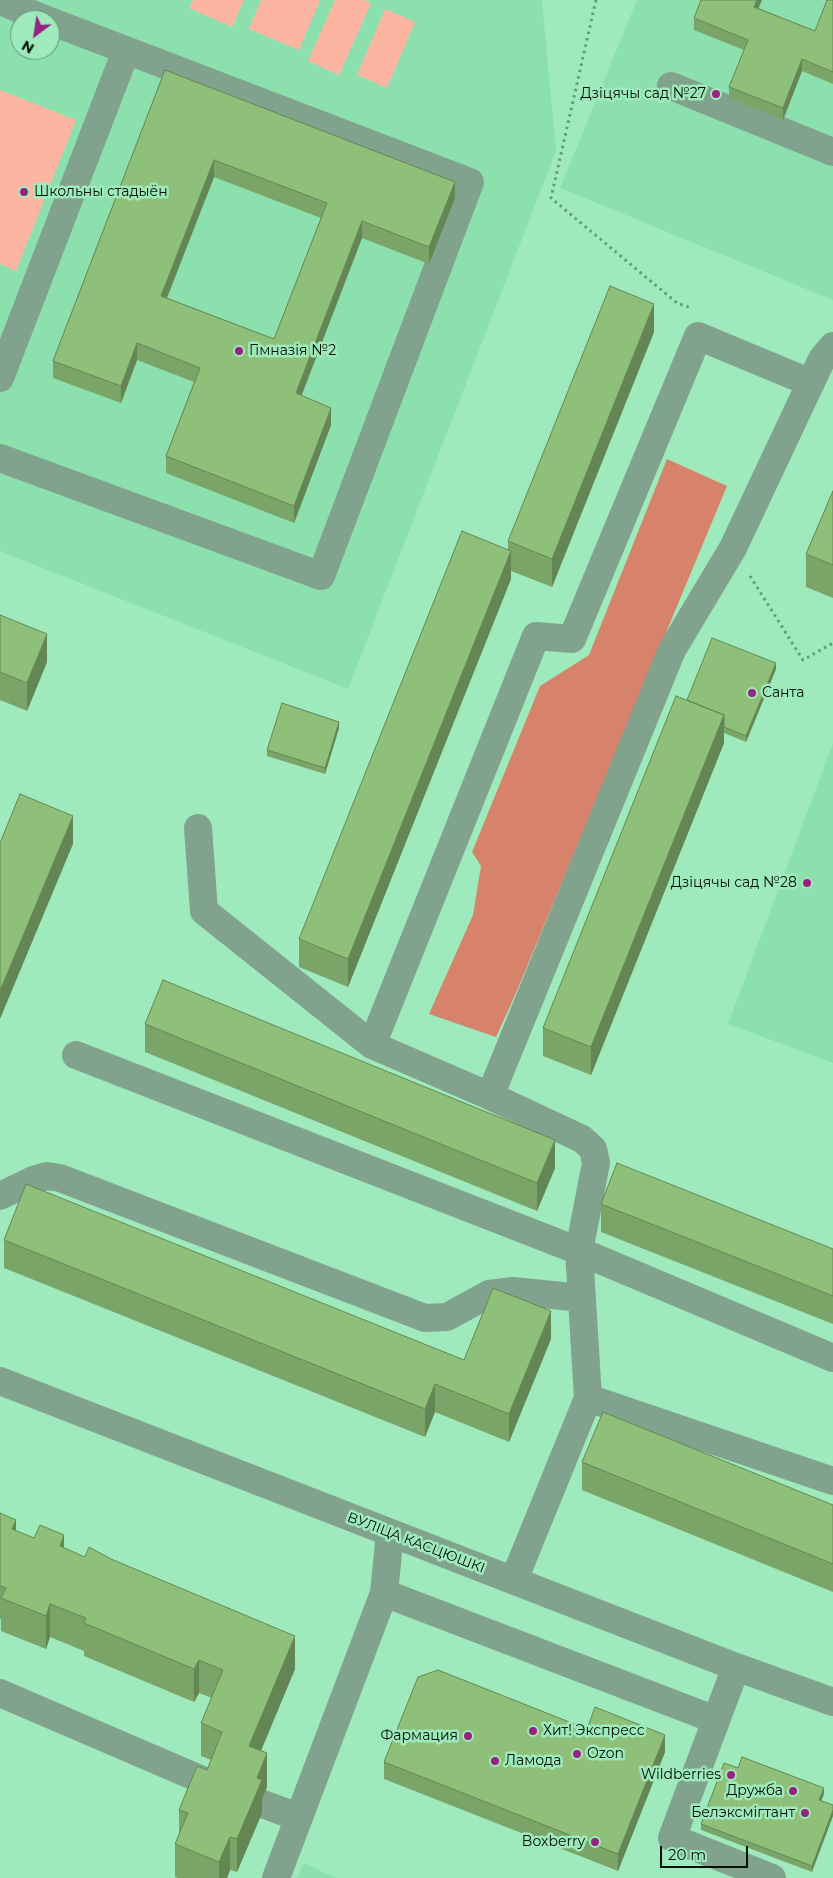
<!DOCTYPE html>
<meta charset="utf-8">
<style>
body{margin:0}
#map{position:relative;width:833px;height:1878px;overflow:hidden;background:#9feabc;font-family:Montserrat,sans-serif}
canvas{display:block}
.north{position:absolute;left:10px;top:10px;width:50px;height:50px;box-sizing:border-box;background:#9feabc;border:1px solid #5f9373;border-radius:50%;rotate:211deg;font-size:14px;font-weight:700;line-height:20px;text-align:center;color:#001005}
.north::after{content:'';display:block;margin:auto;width:18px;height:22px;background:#962381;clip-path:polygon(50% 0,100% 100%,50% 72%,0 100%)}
.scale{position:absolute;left:660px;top:1846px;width:88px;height:22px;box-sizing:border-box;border:2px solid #001005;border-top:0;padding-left:6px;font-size:15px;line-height:18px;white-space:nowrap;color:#001005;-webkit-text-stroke:4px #9feabc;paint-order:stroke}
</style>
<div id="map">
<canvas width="833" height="1878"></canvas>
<div class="north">N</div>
<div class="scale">20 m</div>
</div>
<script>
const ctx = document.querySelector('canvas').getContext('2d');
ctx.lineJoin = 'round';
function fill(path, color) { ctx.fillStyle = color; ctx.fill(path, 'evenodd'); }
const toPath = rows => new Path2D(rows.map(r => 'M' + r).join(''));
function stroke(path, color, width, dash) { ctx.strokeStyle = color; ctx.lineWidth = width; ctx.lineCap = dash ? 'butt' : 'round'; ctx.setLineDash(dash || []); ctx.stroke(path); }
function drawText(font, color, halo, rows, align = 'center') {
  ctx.font = font + ' Montserrat,sans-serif'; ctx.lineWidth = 5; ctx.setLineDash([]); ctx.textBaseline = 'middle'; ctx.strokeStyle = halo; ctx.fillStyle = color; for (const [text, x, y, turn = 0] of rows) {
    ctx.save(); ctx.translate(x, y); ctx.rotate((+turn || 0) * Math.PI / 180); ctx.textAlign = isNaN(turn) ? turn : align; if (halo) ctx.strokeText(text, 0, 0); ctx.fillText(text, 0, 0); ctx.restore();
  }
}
const built = toPath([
 [0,0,542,0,556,151,348,689,0,551],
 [20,20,50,20,50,50,20,50],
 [637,0,833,0,833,300,560,188],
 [833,743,833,1063,728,1024],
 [304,1863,336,1878,297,1878]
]);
const green = toPath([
 [193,0,244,0,232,27,189,8],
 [261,0,320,0,299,50,249,29],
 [335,0,364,0,371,3,339,75,308,61],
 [385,9,415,22,387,88,357,75],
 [0,90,76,120,16,271,0,264]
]);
const forest = toPath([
 [667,459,727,486,516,993,496,1037,429,1014,473,915,481,866,472,852,540,686,589,655]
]);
const path = toPath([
 [596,0,551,198,677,303,691,308],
 [750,576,803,660,833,643]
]);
const minor = toPath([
 [0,1,47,20],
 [671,86,833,152],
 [0,378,126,51],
 [0,458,321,576,470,182,50,21],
 [198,828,204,911,372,1045,490,1096],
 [372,1045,536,636,572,639,698,336,811,383],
 [76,1055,579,1251,833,1358],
 [0,1196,33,1180,47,1176,60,1178,425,1318,447,1317,489,1294,513,1291,582,1298],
 [0,1381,736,1667,833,1702],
 [588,1398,833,1481],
 [514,1580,588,1398,579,1251,596,1163,593,1149,582,1139,490,1096,672,650,733,548,822,359,833,346],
 [384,1593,716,1720],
 [736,1667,672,1838,772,1878],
 [0,1693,214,1785],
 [260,1803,298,1817],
 [276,1878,384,1593,390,1533]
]);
const wall = toPath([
 [833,0,833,84,802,71,783,120,729,98,729,87,744,50,694,30,694,18,758,8,815,31],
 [165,70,455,198,429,264,362,238,301,396,331,425,294,523,166,473,166,456,194,382,137,360,121,403,53,378,53,361],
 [214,177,321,218,274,339,167,298],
 [654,332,552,587,511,571,511,579,348,987,299,967,299,939,508,550,508,541],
 [833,491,833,598,806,587,806,554],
 [0,615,47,662,27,711,0,700],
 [776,669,746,742,724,733,724,743,591,1075,543,1056,543,1028,687,700],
 [339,728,325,774,267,756,267,750],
 [145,1024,555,1168,537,1211,145,1052],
 [601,1204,833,1249,833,1324,601,1232],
 [4,1240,464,1360,551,1339,509,1442,435,1412,425,1437,4,1268],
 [582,1462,833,1505,833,1592,582,1490],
 [0,1513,16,1531,34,1538,64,1548,295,1669,261,1751,267,1787,262,1799,262,1813,237,1872,230,1870,227,1878,178,1878,175,1877,175,1844,179,1834,179,1810,207,1770,211,1760,201,1756,201,1723,212,1698,199,1693,194,1702,84,1656,84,1651,50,1637,46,1649,1,1631,1,1619,0,1619],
 [587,1729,665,1752,618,1871,384,1779,384,1762],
 [738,1768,824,1794,821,1801,812,1872,701,1830,701,1824]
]);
const shadedWall = toPath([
 [757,0,762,0,754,19,754,7],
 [802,59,802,71,783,120,783,108],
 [214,160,214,177,161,313,161,296],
 [455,182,455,198,429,264,429,247],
 [362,221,362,238,296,410,296,393],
 [654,304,654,332,552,587,552,559],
 [137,343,137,360,121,403,121,386],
 [331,408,331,425,294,523,294,506],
 [511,551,511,579,348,987,348,959],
 [47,634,47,662,27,711,27,683],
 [776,663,776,669,746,742,746,736],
 [724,715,724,743,591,1075,591,1047],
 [339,722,339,728,325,774,325,768],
 [73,816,73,844,0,1019,0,991],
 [555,1140,555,1168,537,1211,537,1183],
 [551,1311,551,1339,509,1442,509,1414],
 [435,1384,435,1412,425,1437,425,1409],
 [16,1520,16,1553,12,1529],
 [64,1535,64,1568,60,1546],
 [50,1604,50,1637,46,1649,46,1616],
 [295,1636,295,1669,249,1779,249,1746],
 [199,1660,199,1693,194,1702,194,1669],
 [665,1735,665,1752,618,1871,618,1854],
 [267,1753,267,1787,262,1799,262,1813,237,1872,237,1839,257,1778],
 [824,1788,824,1794,819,1806,819,1800],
 [833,1810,833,1816,812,1872,812,1866],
 [230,1837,230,1870,227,1878,219,1878,219,1862]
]);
const building = toPath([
 [701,0,757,0,754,7,815,31,827,0,833,0,833,72,802,59,783,108,729,87,748,40,694,18,701,0],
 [165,70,455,182,429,247,362,221,296,393,331,408,294,506,166,456,200,368,137,343,121,386,53,361,165,70],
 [214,160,327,203,274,339,161,296,214,160],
 [610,286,654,304,552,559,508,541,610,286],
 [833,491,833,565,806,554,833,491],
 [462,531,511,551,348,959,299,939,462,531],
 [0,615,47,634,27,683,0,672,0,615],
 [712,638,776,663,746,736,724,727,724,715,687,700,712,638],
 [676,696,724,715,591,1047,543,1028,676,696],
 [282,703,339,722,325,768,267,750,282,703],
 [20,794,73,816,0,991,0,843,20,794],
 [163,980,555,1140,537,1183,145,1024,163,980],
 [617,1163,833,1249,833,1296,601,1204,617,1163],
 [26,1184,464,1360,493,1288,551,1311,509,1414,435,1384,425,1409,4,1240,26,1184],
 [603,1412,833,1505,833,1564,582,1462,603,1412],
 [0,1513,16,1520,12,1529,34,1538,40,1525,64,1535,60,1546,85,1557,89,1547,111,1559,295,1636,249,1746,267,1753,257,1778,262,1780,237,1839,230,1837,219,1862,175,1844,188,1813,179,1810,197,1766,207,1770,222,1732,201,1723,223,1670,199,1660,194,1669,84,1623,86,1618,50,1604,46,1616,1,1598,6,1588,0,1586,0,1513],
 [438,1670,587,1729,595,1707,665,1735,618,1854,384,1762,418,1677,438,1670],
 [742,1757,824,1788,819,1800,833,1805,833,1810,812,1866,701,1824,724,1763,738,1768,742,1757]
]);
const markers = [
 [716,94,5,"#962381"],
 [24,192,5,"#962381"],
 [239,351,5,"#962381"],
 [752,693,5,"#962381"],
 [807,883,5,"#962381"],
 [533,1731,5,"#962381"],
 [468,1736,5,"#962381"],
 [577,1754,5,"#962381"],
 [495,1761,5,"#962381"],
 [731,1775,5,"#962381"],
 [793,1791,5,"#962381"],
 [805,1813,5,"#962381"],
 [595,1842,5,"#962381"]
];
const poiNames = [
 ["Дзіцячы сад №27",706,94],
 ["Школьны стадыён",34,192,"left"],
 ["Гімназія №2",249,351,"left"],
 ["Санта",762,693,"left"],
 ["Дзіцячы сад №28",797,883],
 ["Хит! Экспресс",543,1731,"left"],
 ["Фармация",458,1736],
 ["Ozon",587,1754,"left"],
 ["Ламода",505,1761,"left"],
 ["Wildberries",721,1775],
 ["Дружба",783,1791],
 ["Белэксмігтант",795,1813],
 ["Boxberry",585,1842]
];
const streetNames = [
 ["ВУЛІЦА КАСЦЮШКІ",416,1543,21]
];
fill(built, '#8ce0ad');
fill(green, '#fbb5a1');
fill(forest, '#d7826a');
stroke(path, '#659a79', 3, [2.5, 4]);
stroke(minor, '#81a38d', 28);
fill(wall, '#7ba568');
fill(shadedWall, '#648655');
fill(building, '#8fc079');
stroke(building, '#648655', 1);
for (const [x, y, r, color] of markers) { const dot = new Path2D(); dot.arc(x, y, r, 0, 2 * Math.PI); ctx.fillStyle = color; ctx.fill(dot); stroke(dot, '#9feabc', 2); }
drawText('14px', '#001005', '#9feabc', poiNames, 'right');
drawText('14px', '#001005', '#9feabc', streetNames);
</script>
